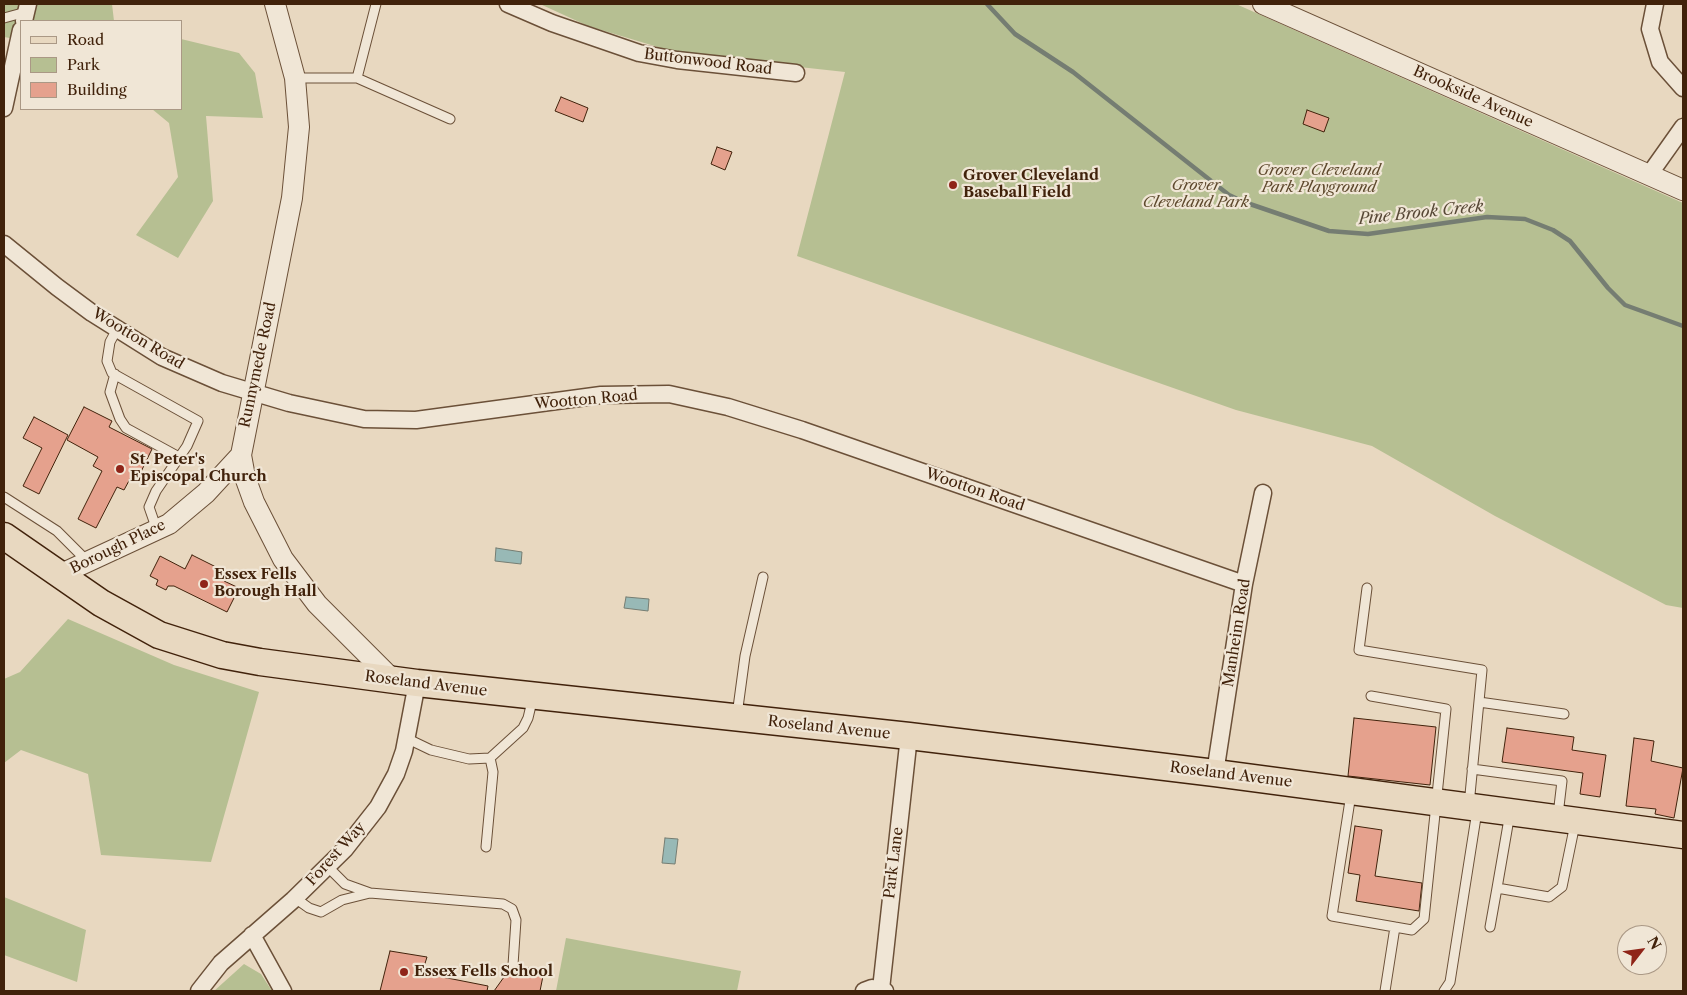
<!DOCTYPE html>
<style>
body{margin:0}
#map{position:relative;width:1687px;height:995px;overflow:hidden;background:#e8d8c0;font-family:"Libre Caslon Text",serif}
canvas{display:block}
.frame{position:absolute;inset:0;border:5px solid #41220b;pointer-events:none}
.legend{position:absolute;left:20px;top:20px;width:162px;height:90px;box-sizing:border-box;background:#f0e6d6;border:1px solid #aa9885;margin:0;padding:6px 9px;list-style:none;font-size:15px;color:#41220b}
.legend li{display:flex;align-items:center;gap:10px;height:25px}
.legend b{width:25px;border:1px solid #aa9885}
.north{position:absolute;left:1617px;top:925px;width:50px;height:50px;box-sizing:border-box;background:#f0e6d6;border:1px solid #aa9885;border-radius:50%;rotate:60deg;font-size:14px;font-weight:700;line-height:20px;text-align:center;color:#41220b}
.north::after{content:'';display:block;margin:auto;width:18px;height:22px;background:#8f2418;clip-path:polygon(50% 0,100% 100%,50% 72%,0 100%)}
</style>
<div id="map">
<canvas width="1687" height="995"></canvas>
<div class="frame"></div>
<ul class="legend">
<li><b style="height:6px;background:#e8d8c0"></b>Road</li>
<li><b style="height:14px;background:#b6bf92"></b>Park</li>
<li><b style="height:14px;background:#e5a18d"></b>Building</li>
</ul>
<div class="north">N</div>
</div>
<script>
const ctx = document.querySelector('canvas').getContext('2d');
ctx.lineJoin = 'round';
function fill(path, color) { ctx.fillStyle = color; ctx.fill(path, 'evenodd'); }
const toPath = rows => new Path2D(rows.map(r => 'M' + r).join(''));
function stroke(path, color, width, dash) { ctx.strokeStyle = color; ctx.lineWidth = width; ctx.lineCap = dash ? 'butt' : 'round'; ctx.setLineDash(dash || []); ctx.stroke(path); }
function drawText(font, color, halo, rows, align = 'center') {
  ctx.font = font + ' "Libre Caslon Text",serif'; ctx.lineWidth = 4.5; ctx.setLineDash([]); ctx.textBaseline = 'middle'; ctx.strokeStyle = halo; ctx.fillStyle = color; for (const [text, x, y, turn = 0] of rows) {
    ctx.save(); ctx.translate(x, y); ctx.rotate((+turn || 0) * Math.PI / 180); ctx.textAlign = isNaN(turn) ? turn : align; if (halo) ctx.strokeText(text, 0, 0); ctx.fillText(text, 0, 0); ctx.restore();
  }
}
const green = toPath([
 [4,4,112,4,114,21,21,21,21,40,4,37],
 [540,4,1236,4,1683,203,1683,608,1666,605,1495,516,1372,446,1236,410,797,256,845,72,681,54,588,26],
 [181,39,239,53,255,73,263,118,206,116,213,201,178,258,136,235,178,177,169,123,152,109,181,109],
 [68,619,174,665,259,692,211,862,101,855,88,774,21,750,4,763,4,679,20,672],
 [4,897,86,930,77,982,4,955],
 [566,938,741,971,737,991,556,991],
 [244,964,261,974,272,991,214,991]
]);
const water = toPath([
 [496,548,522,552,521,564,495,561,496,548],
 [626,597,649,599,648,611,624,608,626,597],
 [665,838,678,839,675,864,662,863,665,838]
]);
const stream = toPath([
 [987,4,1015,34,1073,72,1229,195,1244,202,1329,231,1368,234,1487,217,1525,219,1553,230,1570,241,1608,288,1625,305,1683,326]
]);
const building = toPath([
 [561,97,588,108,583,122,555,111,561,97],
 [1307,110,1329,118,1324,132,1303,124,1307,110],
 [717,147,732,152,725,170,711,164,717,147],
 [84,407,112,421,109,427,152,449,137,480,131,477,124,490,117,487,96,528,78,519,102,471,93,466,98,457,67,440,84,407],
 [34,417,68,435,39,494,23,486,42,448,23,438,34,417],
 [192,555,228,573,224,581,239,588,227,612,174,586,168,586,166,590,156,585,158,580,150,576,160,556,185,569,192,555],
 [1354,718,1436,727,1430,785,1348,776,1354,718],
 [1507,728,1574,737,1572,750,1606,755,1600,797,1580,794,1583,773,1502,762,1507,728],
 [1634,738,1654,741,1651,761,1683,768,1674,818,1655,814,1656,809,1626,806,1634,738],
 [1355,826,1382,830,1375,876,1422,883,1419,911,1356,901,1360,875,1348,873,1355,826],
 [390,951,427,957,422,973,488,986,487,991,380,991,390,951],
 [519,966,544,971,540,991,494,991,509,970,515,971,519,966]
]);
const service = toPath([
 [4,18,26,12],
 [295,78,357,78,450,119],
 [357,78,376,4],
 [117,329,110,342,107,361,112,373,198,421,187,446,156,491,149,507,157,530],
 [115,374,110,392,120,419,126,428,179,457],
 [4,497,57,531,88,562],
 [1367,588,1359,650,1482,670,1469,805],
 [1479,702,1564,714],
 [737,715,745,656,763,577],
 [406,738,431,750,469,759,490,758,523,728,528,718,533,697],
 [1472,769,1562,781,1558,815],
 [1351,794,1332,916,1412,930,1424,919,1446,709,1371,696],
 [1510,813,1497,888,1549,897,1562,887,1575,824],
 [486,847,493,772,490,758],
 [327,866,345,884,370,893],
 [295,898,309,908,321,912,342,900,370,893,503,904,512,909,516,920,513,965],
 [1490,927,1497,888],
 [1385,991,1395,927],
 [1444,991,1450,982,1477,811]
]);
const minor = toPath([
 [508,4,552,23,639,53,677,60,796,73],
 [1655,4,1650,29,1660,62,1683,88],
 [24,21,28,4],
 [4,108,21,30],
 [1649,175,1683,127],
 [4,244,57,287,92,313,162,357,222,383,289,403,364,419,416,420,601,395,669,394,728,407,802,430,1244,584],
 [1215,773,1244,584,1263,493],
 [252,935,283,991],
 [881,989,909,736],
 [199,991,221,963,293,900,345,849,378,807,396,774,404,751,417,683],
 [864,991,872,988,885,991]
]);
const tertiary = toPath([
 [275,4,295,78,299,127,292,198,241,455,245,477,254,502,283,559,317,604,392,679],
 [1263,4,1683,190],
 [59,575,169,524,206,493,241,455]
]);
const primary = toPath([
 [4,536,101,603,159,635,222,655,260,662,417,683,909,736,1215,773,1683,835]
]);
const markers = [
 [953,185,5,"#8f2418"],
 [120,469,5,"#8f2418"],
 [204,584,5,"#8f2418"],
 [404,972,5,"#8f2418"]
];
const streetNames = [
 ["Buttonwood Road",708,62,7],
 ["Brookside Avenue",1473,97,24],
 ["Wootton Road",138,339,31],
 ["Runnymede Road",258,365,-78],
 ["Wootton Road",586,400,-5],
 ["Wootton Road",975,490,19],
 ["Borough Place",118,547,-26],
 ["Manheim Road",1237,633,-81],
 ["Roseland Avenue",426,684,7],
 ["Roseland Avenue",829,728,6],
 ["Roseland Avenue",1231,775,7],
 ["Forest Way",336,854,-48],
 ["Park Lane",894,863,-83]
];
const parkNames = [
 ["Grover Cleveland",1319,171],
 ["Park Playground",1319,188],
 ["Grover",1196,186],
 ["Cleveland Park",1196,203]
];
const poiNames = [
 ["Grover Cleveland",963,176],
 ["Baseball Field",963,193],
 ["St. Peter's",130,460],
 ["Episcopal Church",130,477],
 ["Essex Fells",214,575],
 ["Borough Hall",214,592],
 ["Essex Fells School",414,972]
];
const waterNames = [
 ["Pine Brook Creek",1421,213,-6]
];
fill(green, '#b6bf92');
fill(water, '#98b9b6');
stroke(water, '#757d72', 1);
stroke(stream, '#757d72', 4.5);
fill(building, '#e5a18d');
stroke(building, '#41220b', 1);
stroke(service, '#6b5038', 11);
stroke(minor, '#6b5038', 19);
stroke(tertiary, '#6b5038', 22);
stroke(primary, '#41220b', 29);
stroke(service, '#f0e6d6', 9);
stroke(minor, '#f0e6d6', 16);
stroke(tertiary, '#f0e6d6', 20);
stroke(primary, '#e8d8c0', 26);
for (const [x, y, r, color] of markers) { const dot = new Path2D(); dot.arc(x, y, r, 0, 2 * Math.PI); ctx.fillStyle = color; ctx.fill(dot); stroke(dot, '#f0e6d6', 2); }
drawText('15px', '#41220b', '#f0e6d6', streetNames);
drawText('italic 15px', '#5e492d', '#f0e6d6', parkNames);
drawText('bold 15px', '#41220b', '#f0e6d6', poiNames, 'left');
drawText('italic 16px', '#574836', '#f0e6d6', waterNames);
</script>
